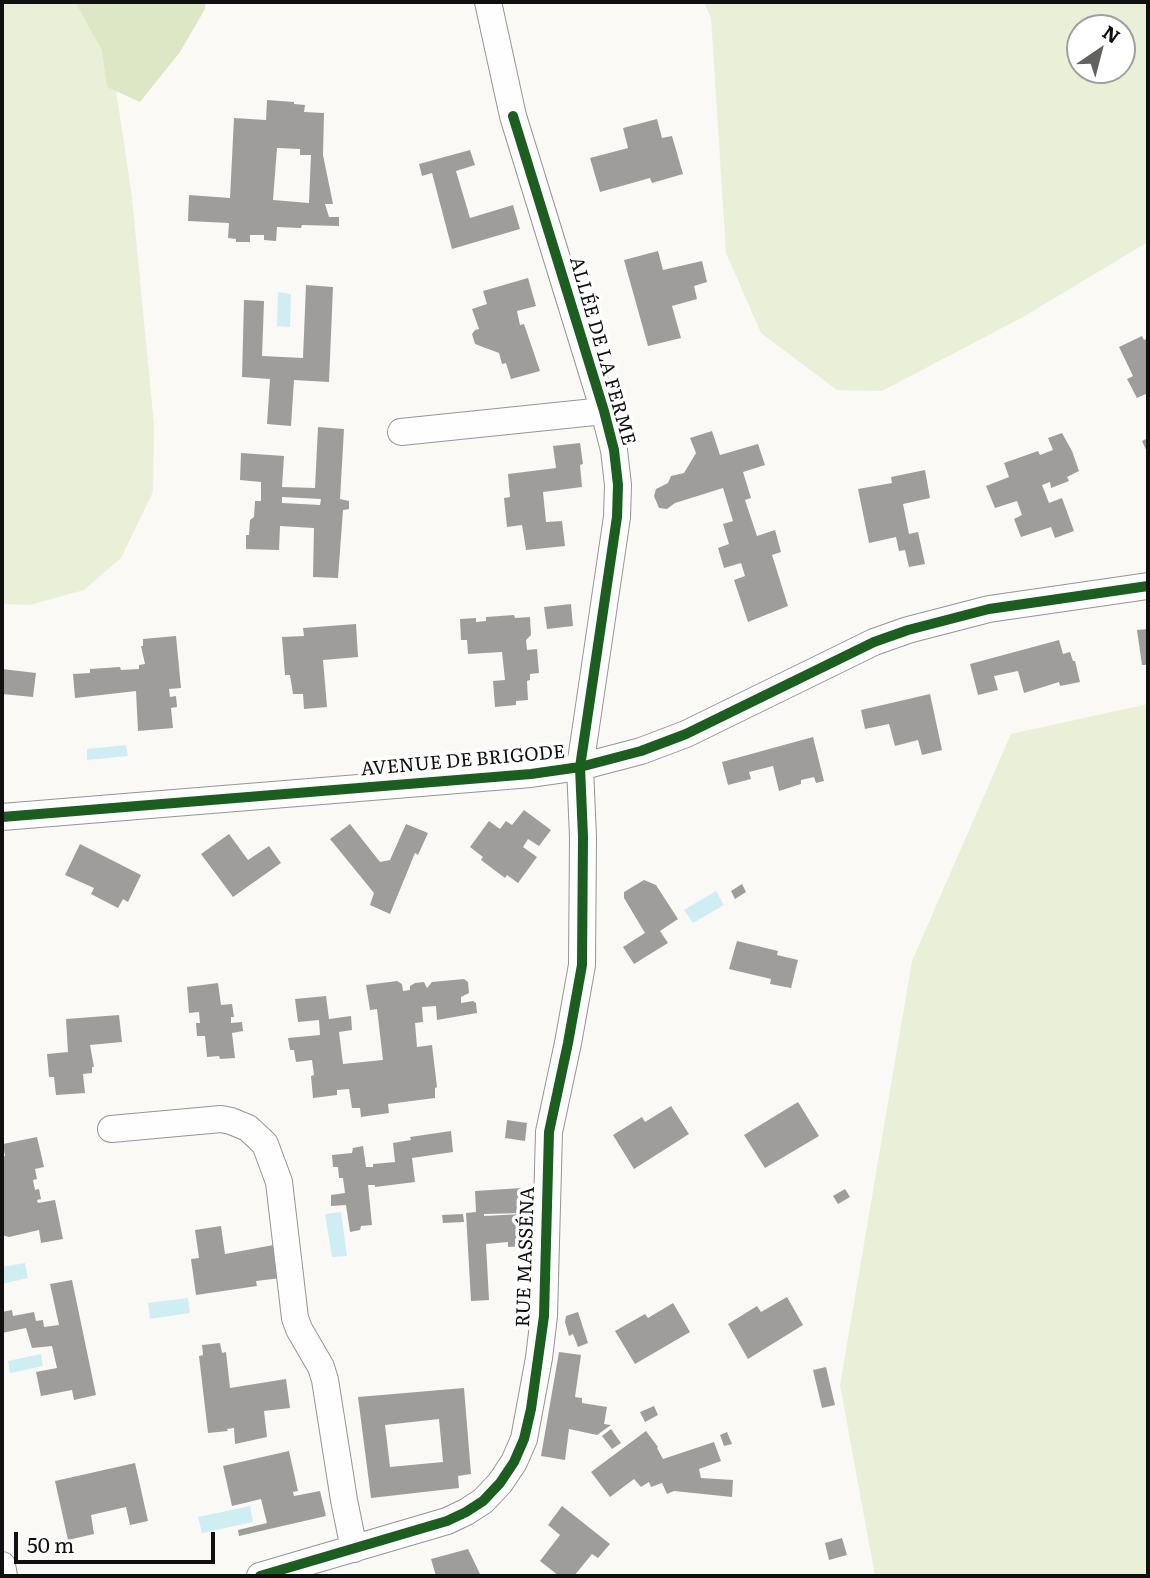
<!DOCTYPE html>
<meta charset="utf-8">
<style>
body{margin:0}
#map{position:relative;width:1150px;height:1578px;overflow:hidden;background:#fbf9f6;font-family:Literata,serif}
canvas{display:block}
.frame{position:absolute;inset:0;border:4px solid #101010;pointer-events:none}
.north{position:absolute;left:1066px;top:14px;width:70px;height:70px;box-sizing:border-box;background:#fff;border:2px solid #9f9f9f;border-radius:50%;rotate:35deg;font-size:19px;font-weight:700;line-height:28px;text-align:center;color:#101010}
.north::after{content:'';display:block;margin:auto;width:24px;height:32px;background:#626260;clip-path:polygon(50% 0,100% 100%,50% 72%,0 100%)}
.scale{position:absolute;left:14px;top:1532px;width:201px;height:32px;box-sizing:border-box;border:4px solid #101010;border-top:0;padding-left:9px;font-size:21px;line-height:24px;white-space:nowrap;color:#101010;-webkit-text-stroke:5px #fff;paint-order:stroke}
</style>
<div id="map">
<canvas width="1150" height="1578"></canvas>
<div class="frame"></div>
<div class="north">N</div>
<div class="scale">50 m</div>
</div>
<script>
const ctx = document.querySelector('canvas').getContext('2d');
ctx.lineJoin = 'round';
function fill(path, color) { ctx.fillStyle = color; ctx.fill(path, 'evenodd'); }
const toPath = rows => new Path2D(rows.map(r => 'M' + r).join(''));
function stroke(path, color, width, dash) { ctx.strokeStyle = color; ctx.lineWidth = width; ctx.lineCap = dash ? 'butt' : 'round'; ctx.setLineDash(dash || []); ctx.stroke(path); }
function drawText(font, color, halo, rows, align = 'center') {
  ctx.font = font + ' Literata,serif'; ctx.lineWidth = 7; ctx.setLineDash([]); ctx.textBaseline = 'middle'; ctx.strokeStyle = halo; ctx.fillStyle = color; for (const [text, x, y, turn = 0] of rows) {
    ctx.save(); ctx.translate(x, y); ctx.rotate((+turn || 0) * Math.PI / 180); ctx.textAlign = isNaN(turn) ? turn : align; if (halo) ctx.strokeText(text, 0, 0); ctx.fillText(text, 0, 0); ctx.restore();
  }
}
const green = toPath([
 [2,2,103,2,132,197,154,425,153,492,121,558,84,590,30,605,2,604],
 [704,2,1148,2,1148,242,1023,317,882,391,837,390,761,333,726,253,711,18],
 [1080,28,1122,28,1122,70,1080,70],
 [1148,704,1148,1576,875,1576,840,1385,912,961,1011,734]
]);
const forest = toPath([
 [75,2,206,2,205,9,180,52,140,102,107,87,102,50]
]);
const water = toPath([
 [278,292,291,294,290,327,277,326],
 [126,745,128,756,87,760,87,749],
 [716,891,724,905,693,923,684,910],
 [341,1212,347,1256,332,1257,325,1214],
 [25,1263,28,1278,2,1284,2,1267],
 [188,1298,190,1313,150,1319,148,1303],
 [41,1354,43,1366,10,1373,8,1361],
 [250,1506,253,1522,202,1533,198,1517]
]);
const building = toPath([
 [267,100,294,102,294,104,305,105,304,112,324,113,323,155,333,204,325,204,329,217,339,217,339,226,302,225,301,228,277,227,276,241,264,240,264,235,250,235,250,242,236,242,236,239,228,238,229,223,188,221,189,195,230,198,234,118,266,120],
 [277,148,300,149,300,155,311,155,309,203,273,200],
 [657,119,662,138,672,136,683,174,652,183,650,178,600,192,590,158,628,148,623,128],
 [470,150,475,165,456,171,470,218,513,205,520,229,452,249,432,173,422,176,419,164],
 [658,251,663,270,702,261,707,282,694,286,697,299,672,306,681,338,648,346,624,260],
 [528,278,536,306,517,311,520,325,524,324,540,371,511,379,506,363,502,364,499,353,475,344,472,334,475,330,479,329,472,309,487,304,483,291],
 [306,285,333,287,329,382,294,380,291,426,267,424,270,379,242,377,244,300,264,301,262,356,303,358],
 [1142,336,1144,340,1148,338,1148,393,1137,398,1127,379,1133,376,1119,347],
 [318,427,344,429,340,499,349,501,349,509,343,510,338,578,313,577,314,528,280,526,279,550,246,549,246,535,249,535,250,520,254,517,255,501,261,501,261,482,240,480,241,453,284,456,282,487,315,488],
 [282,497,321,499,320,505,282,503],
 [712,431,720,455,758,444,765,465,743,472,751,498,745,500,757,536,775,530,781,552,772,555,788,606,748,622,734,580,745,576,741,563,724,568,718,548,729,544,723,524,733,521,723,488,675,503,667,509,659,508,654,496,656,489,668,483,671,476,684,473,696,453,690,438],
 [1062,433,1072,451,1079,471,1067,477,1069,481,1051,488,1050,482,1042,485,1049,503,1062,498,1074,531,1055,538,1051,527,1021,537,1014,519,1022,515,1017,501,995,508,986,486,1009,477,1004,463,1038,451,1040,455,1053,450,1048,438],
 [1148,438,1148,454,1142,441],
 [580,443,583,464,580,465,582,487,543,492,546,522,562,521,565,546,526,550,522,525,507,527,504,498,510,497,508,474,556,468,553,446],
 [925,470,930,498,903,504,909,534,918,532,925,564,909,567,905,550,899,551,896,537,869,543,858,489,892,483,891,477],
 [571,604,573,626,547,629,544,607],
 [514,615,515,618,530,617,531,635,526,640,527,650,537,649,539,673,530,674,530,680,527,681,528,700,516,701,516,705,495,707,493,681,505,680,502,652,468,654,467,640,461,640,460,619,476,618,476,622,486,621,486,617],
 [356,624,358,657,323,660,327,707,304,709,303,694,293,694,290,675,285,675,282,637,304,636,303,628],
 [1148,629,1148,665,1142,665,1137,630],
 [176,636,181,688,169,689,170,697,176,696,177,707,171,708,173,728,138,731,136,691,75,698,73,674,90,673,90,669,120,667,121,670,139,669,139,665,145,664,141,646,143,646,143,639],
 [1059,640,1063,654,1070,652,1073,661,1075,661,1080,682,1060,686,1059,682,1024,693,1018,671,994,676,998,690,978,695,970,664],
 [2,669,36,673,33,697,2,694],
 [930,694,942,750,922,755,918,740,895,746,889,724,865,729,861,710],
 [813,737,824,781,816,783,814,777,801,780,801,784,779,791,773,766,749,772,751,779,728,785,722,762],
 [524,810,551,830,539,846,528,839,523,847,537,857,518,883,507,875,505,878,481,860,483,857,470,847,489,821,500,829,506,821,512,825],
 [350,824,380,862,390,860,406,824,428,833,418,855,415,853,390,914,370,905,374,893,330,839],
 [229,834,248,860,269,846,281,863,233,897,201,854],
 [80,844,141,875,128,902,123,899,118,908,91,894,94,888,65,875],
 [644,880,656,885,678,919,660,931,668,943,634,964,623,947,645,933,624,898,624,892],
 [742,884,746,892,735,899,731,891],
 [737,941,778,951,777,955,798,960,791,988,770,984,771,979,729,969],
 [464,979,468,982,469,993,461,997,461,1003,473,1001,476,1003,477,1013,437,1020,436,1006,422,1007,423,1022,415,1023,417,1047,432,1045,437,1087,435,1088,435,1098,388,1104,389,1113,361,1117,360,1108,352,1108,349,1089,337,1090,337,1095,313,1098,311,1076,314,1075,312,1060,296,1062,294,1050,290,1050,288,1038,320,1035,319,1020,298,1022,295,999,326,996,329,1019,351,1016,352,1030,339,1032,343,1064,383,1060,377,1009,370,1010,366,985,397,981,402,984,403,991,410,990,410,986,415,983,424,982,427,988,432,982],
 [218,983,221,1005,232,1004,234,1017,231,1017,231,1023,242,1022,243,1031,232,1033,235,1058,220,1059,219,1056,207,1057,205,1036,197,1036,196,1023,200,1023,199,1012,189,1013,187,987],
 [119,1015,122,1042,90,1045,94,1067,92,1067,92,1073,83,1074,85,1093,56,1095,54,1077,49,1077,47,1054,68,1052,66,1019],
 [798,1102,819,1136,765,1168,744,1135],
 [671,1106,689,1134,634,1169,613,1135,642,1117,645,1122],
 [507,1120,527,1123,525,1141,505,1138],
 [451,1131,453,1152,412,1158,415,1182,375,1187,375,1185,368,1185,372,1225,361,1226,360,1230,350,1232,346,1205,331,1206,331,1195,345,1193,343,1178,339,1178,338,1167,333,1167,332,1155,352,1153,353,1148,363,1146,366,1167,373,1167,373,1164,395,1162,393,1143,411,1140,410,1137],
 [37,1137,44,1167,35,1169,37,1179,33,1180,35,1190,39,1189,41,1199,37,1200,38,1203,55,1200,63,1239,41,1243,39,1230,9,1237,2,1235,2,1157,5,1156,3,1144],
 [522,1188,522,1213,484,1214,484,1216,523,1214,524,1246,508,1247,508,1242,486,1244,489,1300,471,1301,466,1213,476,1212,475,1191],
 [845,1189,850,1197,838,1204,833,1196],
 [463,1214,464,1222,443,1223,442,1215],
 [221,1226,225,1254,279,1244,281,1278,256,1281,257,1286,196,1295,191,1259,199,1258,195,1230],
 [72,1280,96,1395,74,1400,72,1390,41,1396,36,1372,57,1368,52,1346,32,1348,26,1328,2,1333,2,1312,12,1310,13,1316,34,1312,36,1321,43,1320,44,1327,59,1325,50,1284],
 [787,1297,803,1325,748,1359,728,1324,757,1306,761,1312],
 [673,1303,690,1332,635,1364,615,1331,645,1314,648,1318],
 [578,1312,588,1343,578,1347,573,1334,569,1336,565,1322,566,1316],
 [220,1343,222,1353,226,1352,230,1388,286,1379,290,1408,264,1411,267,1437,235,1444,234,1428,227,1429,228,1431,208,1433,199,1356,203,1355,202,1345],
 [559,1352,581,1355,575,1397,582,1398,582,1403,607,1407,604,1424,611,1425,597,1435,569,1429,565,1460,541,1456],
 [826,1367,835,1405,822,1408,813,1370],
 [464,1388,471,1474,458,1476,459,1488,371,1498,358,1397],
 [439,1419,443,1462,390,1467,385,1425],
 [654,1406,658,1415,645,1422,640,1412],
 [611,1429,621,1443,612,1449,602,1436],
 [646,1431,658,1447,657,1448,663,1459,714,1442,721,1461,699,1469,701,1478,733,1480,732,1497,674,1491,667,1494,662,1483,651,1487,649,1482,641,1487,634,1479,610,1497,591,1472],
 [727,1432,732,1444,724,1446,720,1435],
 [289,1451,298,1491,293,1492,294,1496,320,1491,326,1516,239,1536,238,1530,267,1523,261,1499,232,1506,223,1466],
 [135,1463,148,1521,130,1525,126,1507,91,1515,94,1534,68,1540,55,1481],
 [562,1506,610,1544,598,1558,592,1554,574,1576,559,1576,540,1561,560,1535,548,1525],
 [842,1538,847,1555,829,1560,825,1543],
 [468,1549,481,1576,436,1576,431,1559]
]);
const minor = toPath([
 [401,432,604,411],
 [2,817,531,774,580,767,641,751,686,734,874,642,908,630,989,609,1148,586],
 [111,1129,221,1119,231,1121,248,1128,265,1144,279,1182,295,1318,299,1329,321,1367,325,1380,344,1500,354,1549],
 [2,1565,4,1576],
 [260,1576,447,1521,466,1512,483,1501,500,1483,514,1462,524,1439,539,1358,544,1316,549,1132,568,1043,582,965,583,837,580,767,617,517,618,485,614,450,604,411,513,116,488,2]
]);
const cycleway = toPath([
 [2,817,531,774,580,767,641,751,686,734,874,642,908,630,989,609,1148,586],
 [260,1576,447,1521,466,1512,483,1501,500,1483,514,1462,524,1439,531,1409,544,1316,549,1132,568,1043,582,965,583,837,580,767,617,517,618,485,614,450,604,411,513,116]
]);
const streetNames = [
 ["ALLÉE DE LA FERME",602,351,74],
 ["AVENUE DE BRIGODE",463,761,-5],
 ["RUE MASSÉNA",526,1257,-88]
];
fill(green, '#eaf0d7');
fill(forest, '#dde7c6');
fill(water, '#ceeef4');
fill(building, '#9f9d9b');
stroke(minor, '#969594', 28);
stroke(minor, '#fefefe', 26);
stroke(cycleway, '#1b5e20', 10);
drawText('19px', '#101010', '#fff', streetNames);
</script>
